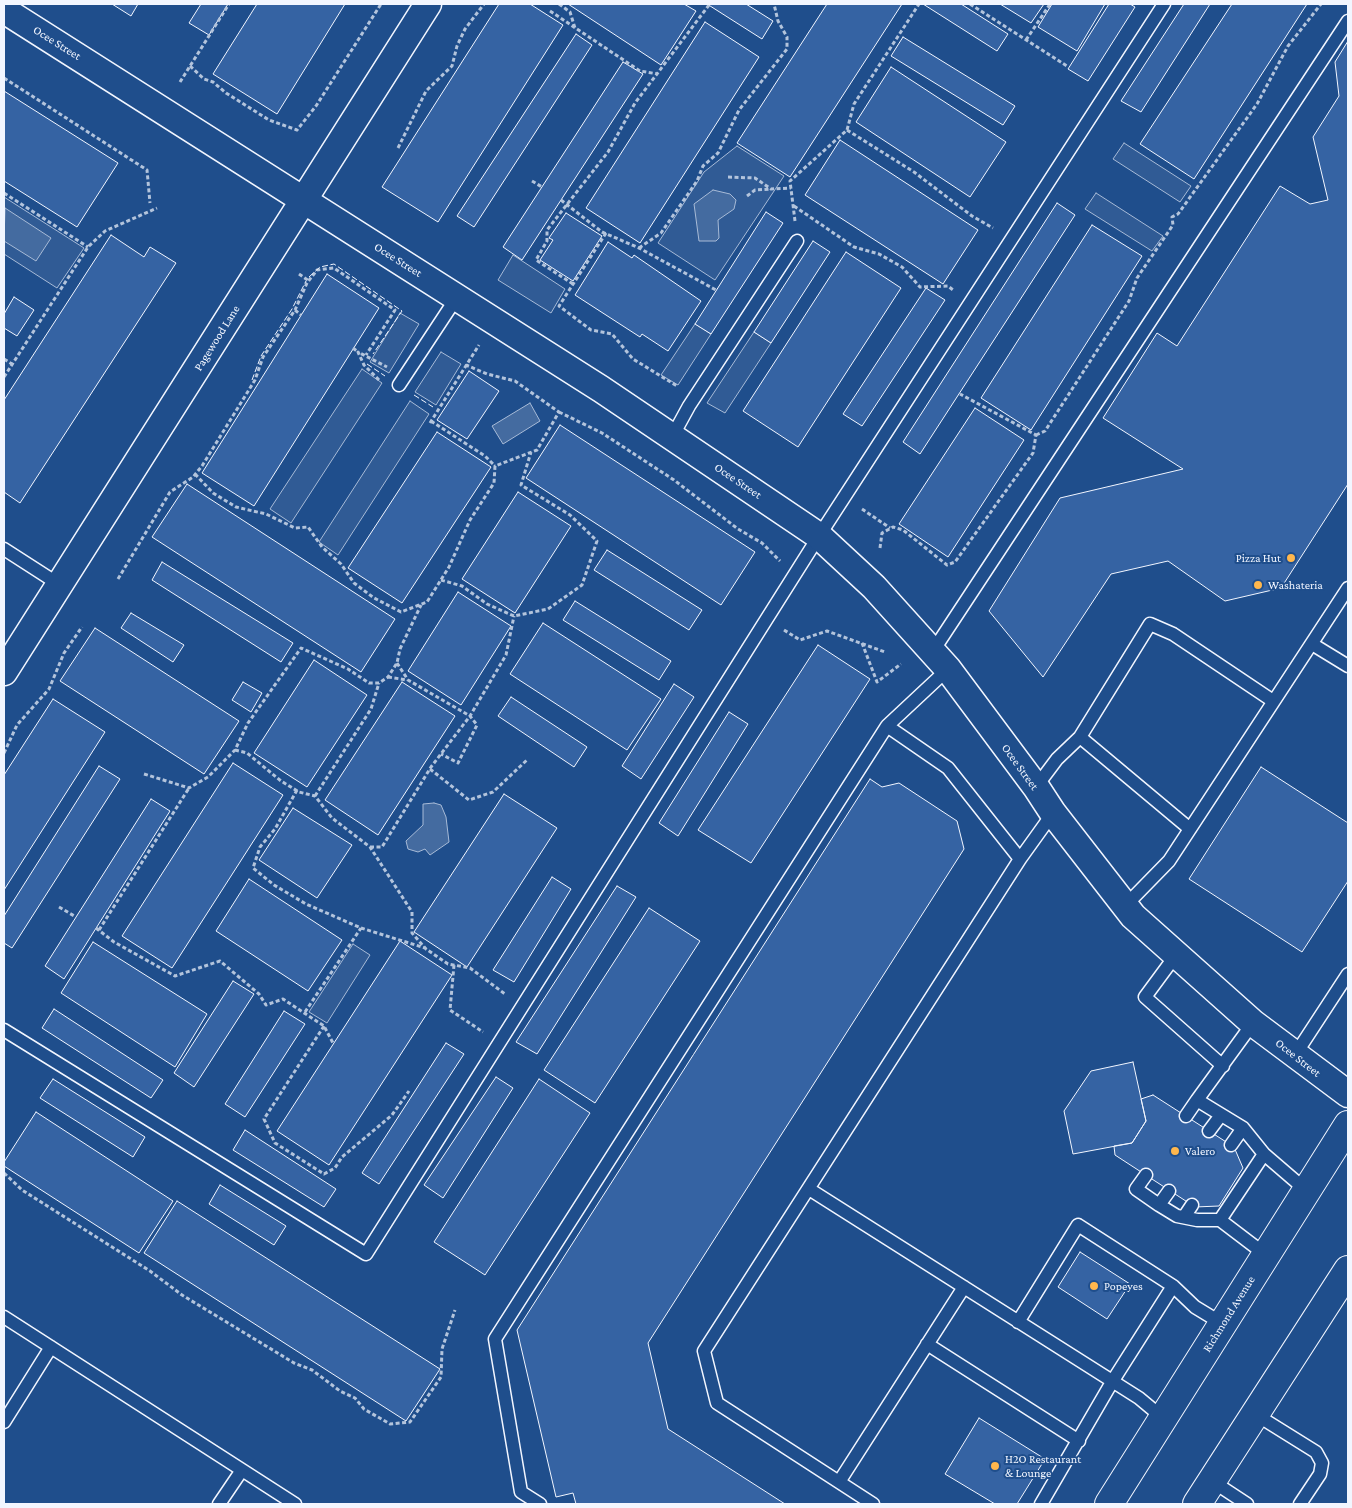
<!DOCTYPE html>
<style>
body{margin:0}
#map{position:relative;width:1352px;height:1508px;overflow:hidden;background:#1f4e8c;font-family:"Crimson Pro",serif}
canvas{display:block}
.frame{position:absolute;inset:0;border:5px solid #f2f6ff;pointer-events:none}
</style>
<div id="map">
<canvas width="1352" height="1508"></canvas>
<div class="frame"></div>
</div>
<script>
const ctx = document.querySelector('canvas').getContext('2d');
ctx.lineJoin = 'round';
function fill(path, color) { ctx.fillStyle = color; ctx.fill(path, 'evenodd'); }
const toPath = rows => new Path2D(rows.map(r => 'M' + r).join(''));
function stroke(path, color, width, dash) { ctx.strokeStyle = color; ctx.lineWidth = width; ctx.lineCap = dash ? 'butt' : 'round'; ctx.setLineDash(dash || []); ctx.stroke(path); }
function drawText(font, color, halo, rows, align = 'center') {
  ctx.font = font + ' "Crimson Pro",serif'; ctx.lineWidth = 4; ctx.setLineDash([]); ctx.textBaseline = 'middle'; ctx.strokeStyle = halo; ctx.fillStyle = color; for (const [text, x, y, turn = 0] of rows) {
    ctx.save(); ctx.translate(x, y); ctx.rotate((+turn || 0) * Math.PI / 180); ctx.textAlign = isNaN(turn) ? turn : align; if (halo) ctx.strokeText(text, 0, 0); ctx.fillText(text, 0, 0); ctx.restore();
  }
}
const built = toPath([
 [1124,143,1191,186,1180,202,1113,159,1124,143],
 [737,146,784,176,715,280,658,243,704,172,737,146],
 [1096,193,1163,236,1152,251,1085,209,1096,193],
 [4,197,84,248,57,288,4,254,4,197],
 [513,255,565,289,551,313,498,280,513,255],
 [400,313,419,324,389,373,370,362,400,313],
 [695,324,711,334,678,385,661,375,695,324],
 [754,332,771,343,725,413,707,403,754,332],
 [441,352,461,364,436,405,415,392,441,352],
 [362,369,382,383,291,523,270,509,362,369],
 [410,401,429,414,338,555,319,542,410,401],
 [353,944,370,955,327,1023,309,1012,353,944]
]);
const water = toPath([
 [713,190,730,194,736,200,734,209,718,220,719,238,716,241,699,241,694,204,713,190],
 [5,208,51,238,36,261,4,241,5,208],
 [530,403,540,421,503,444,492,426,530,403],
 [434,803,441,805,446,817,449,842,430,855,425,849,418,852,408,849,406,841,423,825,423,804,434,803]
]);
const building = toPath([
 [112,4,138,4,131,16,112,4],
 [201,4,228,4,209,35,189,23,201,4],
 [257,4,345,4,277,114,213,74,257,4],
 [499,4,530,4,563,25,438,222,382,187,499,4],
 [568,4,684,4,696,11,661,65,568,4],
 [707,4,746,4,773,21,762,39,707,4],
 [827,4,902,4,790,177,737,143,827,4],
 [923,4,961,4,1008,34,997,51,923,4],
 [1000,4,1044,4,1031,23,1000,4],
 [1052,4,1105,4,1077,51,1038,27,1052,4],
 [1109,4,1130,4,1135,7,1088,81,1068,69,1109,4],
 [1184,4,1210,4,1141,112,1121,101,1184,4],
 [1232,4,1307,4,1194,179,1140,144,1232,4],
 [705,22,759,57,640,243,586,208,705,22],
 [576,34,592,45,474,227,457,216,576,34],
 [903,37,1015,106,1003,125,891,56,903,37],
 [1348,41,1348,484,1281,588,1225,601,1168,561,1111,574,1043,677,989,611,1060,498,1183,469,1103,418,1157,333,1177,346,1280,186,1310,204,1328,200,1313,137,1339,96,1335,62,1348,41],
 [623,62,643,74,522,260,503,247,623,62],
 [891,67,1006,142,970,197,856,122,891,67],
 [4,91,118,163,77,227,4,181,4,91],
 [840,140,978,230,943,284,805,195,840,140],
 [1057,203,1075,215,920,454,903,442,1057,203],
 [766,212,783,223,711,334,695,324,766,212],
 [566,213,602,236,573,281,540,260,553,240,549,238,566,213],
 [1092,225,1142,256,1031,430,981,398,1092,225],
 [111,235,144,257,150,247,176,263,20,503,4,492,4,400,111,235],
 [813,241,830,252,771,343,754,332,813,241],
 [608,242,632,258,634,255,701,301,668,351,642,334,640,337,575,295,608,242],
 [846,252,901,288,798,447,743,411,846,252],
 [327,274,379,308,254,506,202,473,327,274],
 [926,288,945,300,862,426,843,414,926,288],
 [14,297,34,310,17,336,4,328,4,314,14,297],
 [469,371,499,391,467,439,437,420,469,371],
 [975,408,1024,440,948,557,899,524,975,408],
 [560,425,755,552,721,605,526,478,560,425],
 [437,432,491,467,402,603,348,568,437,432],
 [187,484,395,619,361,672,152,537,187,484],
 [518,492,571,526,515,613,462,579,518,492],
 [607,550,702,610,689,630,594,570,607,550],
 [162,562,293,643,281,662,152,580,162,562],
 [458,592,511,626,461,705,408,671,458,592],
 [575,601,671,661,659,680,563,620,575,601],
 [131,613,184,645,173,662,121,628,131,613],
 [543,623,661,699,627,750,510,674,543,623],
 [95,628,239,721,204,774,60,681,95,628],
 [818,645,870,679,751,863,698,830,818,645],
 [314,660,367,695,307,787,254,753,314,660],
 [243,682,262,693,251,712,232,700,243,682],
 [402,682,455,716,378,835,325,800,402,682],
 [674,684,694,697,641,779,622,766,674,684],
 [511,697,587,747,574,767,498,716,511,697],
 [53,699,105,732,4,890,4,775,53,699],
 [729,712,748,724,678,836,659,823,729,712],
 [233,763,283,795,172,968,122,936,233,763],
 [99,766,120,779,12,948,4,943,4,916,99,766],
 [1261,767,1348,823,1348,881,1302,952,1189,879,1261,767],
 [870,779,882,787,899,783,957,821,964,849,648,1343,668,1429,785,1504,576,1504,573,1493,556,1497,517,1330,870,779],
 [504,794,557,828,467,967,414,932,504,794],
 [151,799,170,811,64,979,45,966,151,799],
 [293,808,352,845,317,898,259,860,293,808],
 [552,877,571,889,514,982,493,970,552,877],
 [249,879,342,940,308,991,216,931,249,879],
 [617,886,636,897,537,1054,516,1042,617,886],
 [649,908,700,941,595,1103,544,1070,649,908],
 [400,941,452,975,329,1165,277,1131,400,941],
 [93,942,207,1014,175,1067,61,993,93,942],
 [233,981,254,994,194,1087,174,1073,233,981],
 [54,1009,163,1080,151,1098,42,1028,54,1009],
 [284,1011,305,1024,245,1117,225,1104,284,1011],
 [446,1043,464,1054,379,1184,362,1173,446,1043],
 [1133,1062,1146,1121,1132,1143,1073,1154,1064,1111,1091,1071,1133,1062],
 [496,1077,513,1088,443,1198,424,1185,496,1077],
 [53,1079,145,1137,133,1157,40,1098,53,1079],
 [539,1079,590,1113,485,1275,434,1242,539,1079],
 [1153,1095,1234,1147,1243,1168,1219,1206,1195,1207,1115,1155,1114,1146,1132,1143,1146,1121,1141,1099,1153,1095],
 [36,1112,173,1201,139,1253,4,1166,4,1162,36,1112],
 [245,1130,336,1189,324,1207,233,1150,245,1130],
 [220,1185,286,1226,274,1245,209,1204,220,1185],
 [177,1201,440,1369,406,1421,144,1253,177,1201],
 [1080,1252,1130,1284,1107,1319,1058,1287,1080,1252],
 [979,1418,1045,1459,1017,1504,995,1504,945,1474,979,1418]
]);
const path = toPath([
 [559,4,570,12,575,28],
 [970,4,1067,66],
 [550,11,640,71,658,74],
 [1026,40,1050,4],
 [190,66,204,79,213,82,226,93,269,120,297,130,316,106,381,4],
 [4,78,147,170,150,203],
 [180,82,229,4],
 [847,130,914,172,972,216,993,228],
 [398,148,426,91,452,66,457,46,465,29,484,4],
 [728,177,755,178,771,189,791,188],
 [532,181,542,187],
 [4,193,88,247],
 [747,196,755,190,772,189],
 [561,200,602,232,639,248,716,290],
 [794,206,854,247,879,254,902,267,920,287,948,286,953,290],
 [795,221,790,181,847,130,854,104,919,4],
 [606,233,559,306,591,330,612,334,633,359,677,386],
 [639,248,661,233,697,181,703,166,718,153,739,110,787,49,787,37,778,21,774,4],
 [299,274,309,281],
 [573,284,536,260,547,241,547,230,608,152,635,103,709,5],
 [295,310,301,315],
 [353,348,358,352],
 [4,359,12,364],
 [4,377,88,247,105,231,157,208],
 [379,380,364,365,358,352,387,367],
 [559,412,602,433,674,480,738,529,762,543,780,561],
 [431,421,485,456,495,466],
 [430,423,479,345],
 [1036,435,1045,431,1129,301,1137,278,1173,225,1172,217,1178,214,1257,104,1288,46,1321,4],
 [195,474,213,493,236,507,266,514,295,528,308,527,322,547,341,564,354,583,374,598,401,612,427,602,449,567,470,520,494,483,495,466,537,450,559,412,515,381,487,374,466,365],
 [862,509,890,528],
 [880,548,882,533,893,527,903,530,947,565,955,562,1033,453,1036,435,960,394],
 [118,579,170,492,193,477,202,466,255,380,263,357,295,310,307,283,317,270,334,268,395,310,366,355],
 [441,580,462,586,487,604,514,616,548,609,582,585,597,541,570,515,521,485,531,452],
 [784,630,800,640,827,631,885,652],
 [862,643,877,682,901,664],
 [397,663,408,680,470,716,477,725,458,763,441,754],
 [388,677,407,680],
 [235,750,247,753,281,781,299,792,315,796,332,818,370,847,412,912,412,933,426,949,448,964,470,968,505,994],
 [4,753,17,725,49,689,64,653,82,627],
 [430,769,469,800,493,792,528,759],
 [144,774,189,788,208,777,235,750,248,723,301,648,348,669,369,683,379,683,388,677,397,663,400,649,421,605],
 [297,790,275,829,260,847,253,868,274,885,306,904,361,928,425,948],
 [315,796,371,709,379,683],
 [370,847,382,847,431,767,470,716,506,655,514,616],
 [59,907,76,917],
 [96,928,114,942,175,976,220,961,259,994,266,1005,283,999,324,1026,333,1043],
 [99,930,189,788],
 [454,965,450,1010,483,1032],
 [305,1012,361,928],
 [324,1026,264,1119,275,1143,324,1174,335,1168,342,1157,392,1115,409,1091],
 [4,1173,22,1190,150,1271,182,1295,294,1363,312,1370,340,1391,355,1398,364,1409,390,1424,410,1422,441,1377,442,1349,455,1310]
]);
const lane = toPath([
 [399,385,457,297],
 [672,437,689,406,797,241],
 [4,549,60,585],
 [1312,644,1348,666],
 [933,651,1348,21],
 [948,669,887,726,948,768,1020,859],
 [1080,737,1190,829],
 [1036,787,1057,759,1080,737,1150,624,1173,634,1273,701],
 [1125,906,1169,861,1348,588],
 [1176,955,1145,997,1223,1066],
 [1253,1023,1197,1100,1243,1128,1264,1154,1307,1191],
 [4,1030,366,1254,819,536,1164,4],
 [1295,1055,1348,974],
 [1186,1116,1197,1100],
 [1209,1131,1221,1115],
 [1231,1145,1243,1128],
 [1264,1154,1220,1220,1266,1255],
 [1146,1175,1136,1189,1159,1205,1177,1216,1197,1220,1220,1220],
 [809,1189,1139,1398,1163,1418],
 [1159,1205,1169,1191],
 [1184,1217,1192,1205],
 [4,1317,295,1504],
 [1018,1322,1078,1225,1173,1286,1195,1307,1223,1324],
 [927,1344,1079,1441],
 [1255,1414,1316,1452,1322,1463,1320,1474,1300,1504],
 [4,1422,51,1347],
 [1212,1481,1247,1504],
 [839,1482,964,1287],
 [219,1504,242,1470],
 [540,1504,521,1492,495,1339,887,726],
 [873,1504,717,1403,704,1351,1020,859,1053,813],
 [1041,1504,1112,1382,1173,1286]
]);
const street = toPath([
 [4,10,601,389,819,536,874,587,948,669,1036,787,1053,813,1133,916,1253,1023,1348,1094],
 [4,672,428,4]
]);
const secondary = toPath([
 [1109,1504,1348,1125],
 [1197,1504,1348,1270]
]);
const fence = toPath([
 [309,277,320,267,334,264,402,311,373,354],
 [367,364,385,376],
 [252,380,261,356,292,309,306,281],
 [414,395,433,407]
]);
const markers = [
 [1291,558,5,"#ffb74d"],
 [1258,585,5,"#ffb74d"],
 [1175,1151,5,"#ffb74d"],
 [1094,1286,5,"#ffb74d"],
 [995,1466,5,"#ffb74d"]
];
const streetNames = [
 ["Ocee Street",57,43,32],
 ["Ocee Street",398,260,32],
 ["Pagewood Lane",217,338,-58],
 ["Ocee Street",738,481,34],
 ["Ocee Street",1020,767,54],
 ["Ocee Street",1298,1058,38],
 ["Richmond Avenue",1229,1314,-58]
];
const poiNames = [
 ["Pizza Hut",1281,558,"right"],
 ["Washateria",1268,585],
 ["Valero",1185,1151],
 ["Popeyes",1104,1286],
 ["H2O Restaurant",1005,1459],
 ["& Lounge",1005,1473]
];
fill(built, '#305b95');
stroke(built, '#a8bbd7', 1);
fill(water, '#446ba0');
stroke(water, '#a8bbd7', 1);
fill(building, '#3563a3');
stroke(building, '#f2f6ff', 1);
stroke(lane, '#f2f6ff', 15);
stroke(street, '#f2f6ff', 29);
stroke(secondary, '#f2f6ff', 30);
stroke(path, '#b3c4dc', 3, [4, 2.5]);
stroke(lane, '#1f4e8c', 12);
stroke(street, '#1f4e8c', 26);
stroke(secondary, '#1f4e8c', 28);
stroke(fence, '#f2f6ff', 1, [6, 2.5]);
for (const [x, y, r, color] of markers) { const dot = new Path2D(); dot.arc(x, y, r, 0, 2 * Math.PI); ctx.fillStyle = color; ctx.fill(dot); stroke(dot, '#1f4e8c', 2); }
drawText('12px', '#f2f6ff', '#1f4e8c', streetNames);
drawText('12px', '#f2f6ff', '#1f4e8c', poiNames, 'left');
</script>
